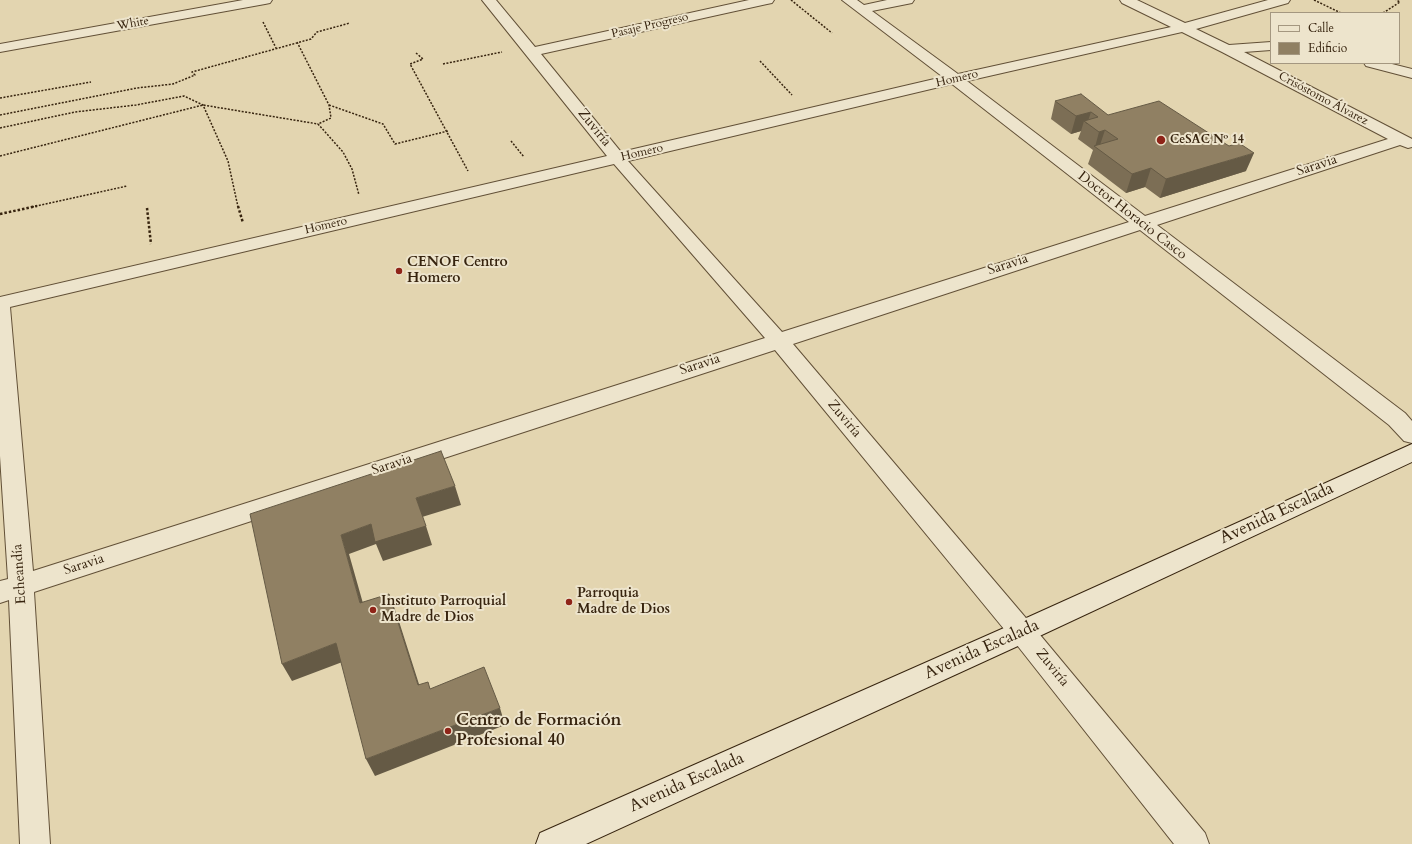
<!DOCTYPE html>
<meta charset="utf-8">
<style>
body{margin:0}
#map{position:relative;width:1412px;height:844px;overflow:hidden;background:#e3d5b0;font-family:Cardo,serif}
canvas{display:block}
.legend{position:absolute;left:1270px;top:12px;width:130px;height:52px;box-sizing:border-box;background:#ede4cc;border:1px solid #a49780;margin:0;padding:5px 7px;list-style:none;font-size:12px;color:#37240f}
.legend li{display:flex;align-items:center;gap:8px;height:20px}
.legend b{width:20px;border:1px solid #a49780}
</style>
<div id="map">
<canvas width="1412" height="844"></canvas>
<ul class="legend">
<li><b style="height:5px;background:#ede4cc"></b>Calle</li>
<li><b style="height:11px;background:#908063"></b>Edificio</li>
</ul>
</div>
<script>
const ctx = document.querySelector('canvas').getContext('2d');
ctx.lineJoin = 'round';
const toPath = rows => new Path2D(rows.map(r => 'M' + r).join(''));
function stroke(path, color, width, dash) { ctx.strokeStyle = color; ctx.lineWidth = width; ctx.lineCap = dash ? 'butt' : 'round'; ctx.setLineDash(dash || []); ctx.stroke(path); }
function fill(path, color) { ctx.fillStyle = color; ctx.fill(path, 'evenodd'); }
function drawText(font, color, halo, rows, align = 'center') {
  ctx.font = font + ' Cardo,serif'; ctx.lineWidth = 4; ctx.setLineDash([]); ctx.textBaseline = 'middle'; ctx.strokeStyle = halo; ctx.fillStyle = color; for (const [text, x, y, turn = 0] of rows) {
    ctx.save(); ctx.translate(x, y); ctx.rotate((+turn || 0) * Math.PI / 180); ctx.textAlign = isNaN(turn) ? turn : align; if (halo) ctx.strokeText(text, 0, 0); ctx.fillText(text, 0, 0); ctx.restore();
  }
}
const pathFar1 = toPath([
 [791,0,832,33],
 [1314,0,1341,13],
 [1383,13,1400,2,1396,0],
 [263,22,276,48],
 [297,42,329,105,331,118,318,124,343,152,352,169,359,195],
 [416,53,423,59,410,64,468,171],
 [760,61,792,95],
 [443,64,502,52],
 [0,98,91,82],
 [329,105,383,124,395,144,448,131],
 [0,115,137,88,173,84,195,75,192,72,311,39,317,32,350,23],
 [0,128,75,112,136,105,184,96,203,105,228,161,238,207],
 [511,141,524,157],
 [0,156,203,105,318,124],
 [32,207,127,186]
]);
const path = toPath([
 [238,206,243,223],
 [147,208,151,244],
 [0,214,37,206]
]);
const street = toPath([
 [243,0,272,0,270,3,265,4,0,52,0,44,243,0],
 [482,0,496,0,535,47,749,0,774,0,772,3,767,4,541,54,621,152,943,77,842,0,857,0,864,5,887,0,914,0,912,3,872,11,958,74,1171,27,1122,3,1120,0,1137,0,1185,23,1268,0,1290,0,1288,3,1196,29,1229,45,1271,42,1271,50,1244,52,1412,139,1412,147,1408,148,1400,145,1157,225,1405,413,1412,421,1412,443,1404,441,1389,425,1140,230,793,344,1031,624,1205,833,1209,844,1174,844,1013,640,775,350,34,592,50,844,20,844,9,600,0,603,0,581,8,579,0,456,0,297,607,156,482,0],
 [1182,32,1222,52,1388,139,1145,216,967,81,1182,32],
 [952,84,1129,222,782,332,628,161,952,84],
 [614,164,765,338,33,571,10,307,614,164],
 [1364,63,1388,63,1412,69,1412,78,1366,66,1364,63]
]);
const secondary = toPath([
 [1412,444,1412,462,1031,640,586,844,536,844,540,833,1013,624,1412,444]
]);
const wall = toPath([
 [1055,101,1108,115,1246,171,1160,198,1145,187,1126,193,1088,164,1093,150,1078,139,1081,131,1071,134,1051,119]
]);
const shadedWall = toPath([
 [1091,112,1087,124,1084,121,1081,131,1071,134,1076,116],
 [1105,130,1099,148,1095,147,1099,132],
 [1254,153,1246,171,1160,198,1166,179],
 [1151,168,1145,187,1126,193,1132,174],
 [455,486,461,505,422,517,416,498],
 [371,524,426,526,432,545,383,561,376,544,349,554,368,621,360,603,341,535],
 [389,594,396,612,425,703,418,685],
 [336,643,345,661,292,681,282,664],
 [500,708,505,725,375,776,366,759]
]);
const building = toPath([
 [1081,94,1108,115,1159,101,1229,146,1239,143,1254,153,1166,179,1151,168,1132,174,1094,146,1118,139,1105,130,1099,132,1084,121,1098,117,1091,112,1076,116,1055,101,1081,94],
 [441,451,455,486,416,498,426,526,375,542,371,524,341,535,360,603,389,594,418,685,428,682,430,689,484,667,500,708,366,759,336,643,282,664,250,514,441,451]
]);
const markers = [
 [1161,140,5,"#8f2418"],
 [399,271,4,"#8f2418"],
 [569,602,4,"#8f2418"],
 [373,610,4,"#8f2418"],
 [448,731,4,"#8f2418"]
];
const farStreetnames = [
 ["White",133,24,-10],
 ["Pasaje Progreso",650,26,-13],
 ["Homero",957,79,-13],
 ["Crisóstomo Álvarez",1323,99,28],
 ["Homero",642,153,-13],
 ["Homero",326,226,-13]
];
const farPoinames = [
 ["CeSAC Nº 14",1170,140]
];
const streetNames = [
 ["Zuviría",594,128,51],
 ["Saravia",1317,166,-18],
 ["Doctor Horacio Casco",1132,216,38],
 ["Saravia",1008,265,-18],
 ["Saravia",700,365,-18],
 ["Zuviría",844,419,50],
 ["Saravia",392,465,-18],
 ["Saravia",84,565,-18],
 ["Echeandía",20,574,-94],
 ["Zuviría",1052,668,51]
];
const poiNames = [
 ["CENOF Centro",407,263],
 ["Homero",407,279],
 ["Parroquia",577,594],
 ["Madre de Dios",577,610],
 ["Instituto Parroquial",381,602],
 ["Madre de Dios",381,618]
];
const nearStreetnames = [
 ["Avenida Escalada",1277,514,-25],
 ["Avenida Escalada",982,650,-24],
 ["Avenida Escalada",687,783,-24]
];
const nearPoinames = [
 ["Centro de Formación",456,721],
 ["Profesional 40",456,741]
];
stroke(street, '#625037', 2);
stroke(secondary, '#37240f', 2);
stroke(pathFar1, '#37240f', 1.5, [2, 1.5]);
stroke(path, '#37240f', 2.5, [2.5, 2]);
fill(street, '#ede4cc');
fill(secondary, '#ede4cc');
fill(wall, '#7c6e55');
fill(shadedWall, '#655a45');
fill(building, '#908063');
stroke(building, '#655a45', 1);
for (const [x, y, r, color] of markers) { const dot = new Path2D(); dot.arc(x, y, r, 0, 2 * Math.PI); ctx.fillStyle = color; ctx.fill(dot); stroke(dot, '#ede4cc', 1.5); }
drawText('12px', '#37240f', '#ede4cc', farStreetnames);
drawText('bold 12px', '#37240f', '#ede4cc', farPoinames, 'left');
drawText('14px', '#37240f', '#ede4cc', streetNames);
drawText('bold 14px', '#37240f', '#ede4cc', poiNames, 'left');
drawText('17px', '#37240f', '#ede4cc', nearStreetnames);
drawText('bold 17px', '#37240f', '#ede4cc', nearPoinames, 'left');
</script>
